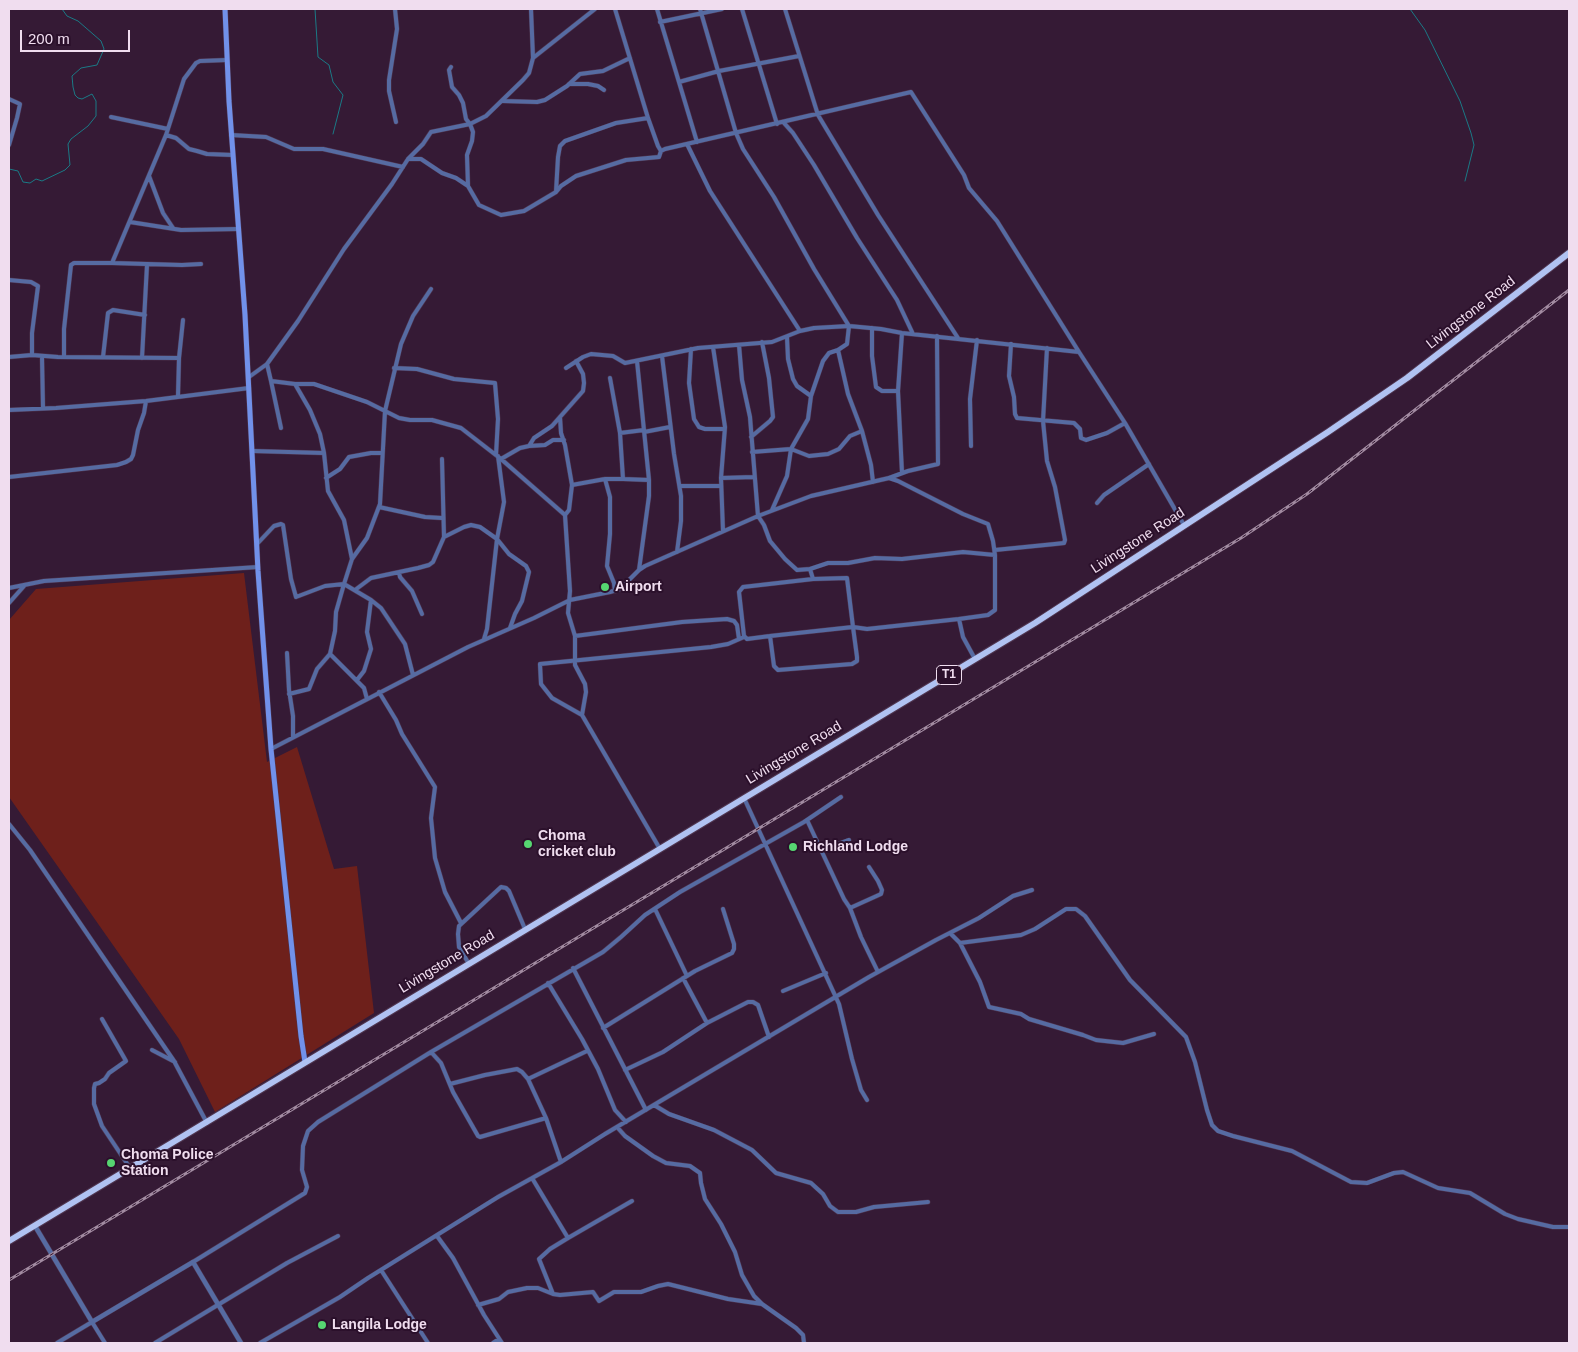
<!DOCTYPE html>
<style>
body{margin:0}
#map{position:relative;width:1578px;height:1352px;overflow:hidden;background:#351a35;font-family:Arial,sans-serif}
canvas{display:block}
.frame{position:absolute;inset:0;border:10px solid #f0ddef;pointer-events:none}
.scale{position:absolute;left:20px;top:30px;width:110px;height:22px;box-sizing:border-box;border:2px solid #f0ddef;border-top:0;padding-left:6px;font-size:15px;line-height:18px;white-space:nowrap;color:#f0ddef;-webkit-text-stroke:4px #2b102b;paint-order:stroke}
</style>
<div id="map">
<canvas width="1578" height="1352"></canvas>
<div class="frame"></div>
<div class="scale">200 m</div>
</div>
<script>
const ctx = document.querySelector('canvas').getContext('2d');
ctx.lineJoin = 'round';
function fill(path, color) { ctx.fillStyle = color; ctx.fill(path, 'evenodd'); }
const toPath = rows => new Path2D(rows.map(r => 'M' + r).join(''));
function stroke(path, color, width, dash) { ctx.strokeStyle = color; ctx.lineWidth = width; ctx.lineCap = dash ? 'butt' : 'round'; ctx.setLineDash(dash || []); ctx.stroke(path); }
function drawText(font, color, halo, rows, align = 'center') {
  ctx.font = font + ' Arial,sans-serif'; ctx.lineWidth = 4; ctx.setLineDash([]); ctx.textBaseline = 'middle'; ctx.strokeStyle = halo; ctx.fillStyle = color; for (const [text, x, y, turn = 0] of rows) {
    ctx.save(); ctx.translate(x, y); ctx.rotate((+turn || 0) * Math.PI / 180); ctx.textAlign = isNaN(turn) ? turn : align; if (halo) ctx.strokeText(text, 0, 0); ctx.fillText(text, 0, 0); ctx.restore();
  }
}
const green = toPath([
 [244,573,267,762,297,747,334,869,357,866,374,1013,215,1112,179,1039,9,797,9,620,36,589]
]);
const stream = toPath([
 [315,9,318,57,329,65,333,82,343,95,333,134],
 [1410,9,1425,30,1460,101,1471,133,1474,145,1465,181],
 [9,169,18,171,23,182,30,183,36,179,42,181,65,170,70,165,68,144,71,139,88,126,96,116,96,101,92,94,82,99,78,98,75,95,73,87,72,76,81,68,97,65,104,49,101,41,78,21,67,16,62,9]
]);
const minor = toPath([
 [395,9,397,29,389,80,389,91,396,122],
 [615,9,648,118,658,146,661,151],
 [657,9,697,142],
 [700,9,736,133,743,149,774,197,814,269,849,326,847,344,838,350,829,353,823,361,811,396,808,419,791,449,809,456,828,454,839,449,850,436,862,431],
 [742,9,777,124],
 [785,9,818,115,878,215,958,338],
 [660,22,722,9],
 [533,58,595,9],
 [451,67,449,70,452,87,459,95,463,103,466,119,470,124,473,132,472,141,467,155,468,186,479,205,501,215,524,211,556,192,558,157,560,146,565,141,616,123,648,118],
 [679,82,719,71,799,56],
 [569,84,588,84,598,86,604,90],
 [9,99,20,104,17,118,9,145],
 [503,101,537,102,545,100,567,86,580,74,603,71,630,58],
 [111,117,168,129],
 [784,123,793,133,814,165,857,238,897,300,913,334],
 [166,135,176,138,189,149,197,151,207,154,233,155],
 [231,135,266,137,294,149,323,149,403,167],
 [408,159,421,159,442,173,456,178,468,186],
 [149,176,163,213,173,228],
 [556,192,561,186,576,176,626,160,659,157,661,151,665,149,911,92,964,175,969,188,997,221,1079,352],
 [130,222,181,230,239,229],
 [201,264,182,265,112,263,166,135,184,79,196,63,200,61,227,60],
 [9,280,31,282,38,286,32,333,32,355],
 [872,328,872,356,876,387,882,391,898,391],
 [800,331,814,328,849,326,881,329,902,333,1079,352,1125,423,1184,525],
 [902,333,898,391,902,473],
 [787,337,788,359,793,379,797,386,811,396],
 [1011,344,1009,376,1014,397,1015,414,1017,418,1074,423,1080,429,1081,438,1086,440,1107,433,1125,423],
 [739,345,742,380,750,417,758,516,764,525,770,541,785,559,797,570,810,569,813,579],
 [713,347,725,427,721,478,723,531],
 [691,349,689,383,694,419,699,427,705,429,724,429],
 [838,350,848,394,862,431,871,465,873,482],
 [662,356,674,454,681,496,681,521,677,552],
 [9,357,32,355,58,357,179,358],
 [42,357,43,408],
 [64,357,64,329,71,265,74,263,112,263],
 [103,357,108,313,113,310,145,315],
 [142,358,147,265],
 [576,361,583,374,584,383,583,391,552,426,534,438,529,446,520,448,501,459,565,515,570,591,568,613,575,636,575,665,585,684,586,692,582,715],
 [637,361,649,480],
 [267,364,271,381,295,384,314,384,367,402,385,411,401,344,413,316,431,289],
 [394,368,417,369,454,379,495,383,498,419,496,455],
 [566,368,583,357,591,354,613,356,625,363,698,348,772,342,800,331,710,191,687,144],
 [249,377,267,364,298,321,344,249,392,184,408,159,423,144,431,132,470,124,486,116,523,80,529,73,533,58,531,9],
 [271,381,281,428],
 [295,384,310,410,320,434,324,453,328,491,344,520,352,559,367,538,380,504,385,411,399,418,410,420,432,420,461,428,501,459],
 [178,396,179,358,183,320],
 [9,410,56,408,146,401,249,388],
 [560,417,561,433,565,445,572,485,569,510,565,515],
 [644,432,670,427],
 [620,433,644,430],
 [751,437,770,421,773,417,769,378,762,342],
 [529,446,545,445,553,440,564,440],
 [971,446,970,399,977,340],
 [253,451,324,453],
 [752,452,791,449,787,476,772,510],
 [9,477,117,465,126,462,131,459,133,455,138,430,144,413,146,401],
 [326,478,340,469,349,457,371,453,382,453],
 [721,478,754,477],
 [889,478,908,471,938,464,937,336],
 [605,479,610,497,610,534,607,566,614,583,615,591],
 [623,479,649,480,649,496,639,570],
 [572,485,605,479,623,479,620,433,610,378],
 [680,486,721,486],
 [1097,503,1104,495,1149,464],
 [379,507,425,517,442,518],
 [444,537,464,527,471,525,480,527,497,539,509,554,526,566,529,572,522,601,515,614,510,628],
 [257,544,274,526,281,524,283,525,291,579,296,597,325,586,344,584,336,612,335,631,330,654,364,688,367,699],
 [995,550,1055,544,1064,543,1065,540,1055,487,1047,461,1043,421,1047,348],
 [352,559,344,584,371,600,381,608,405,644,413,675],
 [399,572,400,577,412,591,422,614],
 [9,588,44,581,258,567],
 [355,590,371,578,418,568,429,565,433,562,444,537,442,459],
 [9,603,24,586],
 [959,619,963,637,975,659],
 [575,636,682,622,727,619,734,621,737,625,739,639],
 [770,636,747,639,744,636,739,592,743,587,813,579,847,578,853,627,857,657,857,661,852,664,778,670,774,666,770,636,853,627,867,629,959,619,988,615,995,610,995,555,963,552,902,559,875,558,848,563,828,563,810,569],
 [484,639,487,629,497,539,504,502,498,456],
 [287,653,289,690,293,716,293,737],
 [357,680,364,671,371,649,367,632,371,600],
 [379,692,396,720,402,734,435,787,431,818,435,858,445,892,461,923],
 [289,694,309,689,317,669,330,654],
 [271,749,468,647,534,618,570,600,610,592,620,589,639,570,645,566,758,516,811,496,889,478,898,481,963,514,988,524,993,541,995,555],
 [744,798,839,1004,852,1059,861,1090,867,1100],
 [807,820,844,899,850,908,861,937,878,972],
 [9,824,30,850,174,1061,207,1123],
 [660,849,582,715,552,698,541,684,540,664,711,647,728,644,744,637],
 [822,850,849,840],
 [850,908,881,894,882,890,878,881,869,867],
 [655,909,687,976],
 [950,933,960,943,980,982,989,1007,1021,1014,1029,1019,1083,1035,1096,1040,1123,1043,1154,1034],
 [960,943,1021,935,1035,929,1066,909,1076,909,1085,916,1130,980,1186,1037,1195,1062,1207,1110,1212,1125,1218,1131,1233,1136,1292,1151,1351,1182,1367,1183,1394,1173,1403,1172,1438,1188,1470,1193,1505,1214,1518,1219,1553,1227,1569,1227],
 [469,964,459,947,458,934,459,926,501,887,506,888,509,891,525,929],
 [573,968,646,1110],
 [683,978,707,1023],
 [548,983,582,1039,598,1069,615,1110,626,1122],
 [783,991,826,973],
 [102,1019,126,1061,109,1073,105,1079,99,1083,95,1084,94,1088,94,1104,102,1126,130,1168],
 [603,1028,695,971,732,953,734,949,734,944,723,909],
 [152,1050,175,1062],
 [431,1052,441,1063,453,1092,478,1136,480,1137,546,1118],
 [625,1070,663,1052,707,1023,748,1002,753,1002,758,1005,769,1037],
 [450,1084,485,1075,517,1069,522,1072,528,1079],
 [654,1105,669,1114,714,1130,752,1150,776,1173,811,1183,823,1194,830,1206,838,1212,856,1212,874,1207,928,1202],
 [617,1127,625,1136,653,1156,666,1163,690,1166,700,1173,701,1183,705,1199,721,1224,735,1252,742,1275,754,1296,762,1304,796,1328,803,1335,804,1343],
 [561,1162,546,1118,528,1079,587,1051],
 [532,1178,568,1238,632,1201],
 [437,1236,453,1258,484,1315,502,1343],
 [193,1262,305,1193,307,1187,302,1170,303,1146,308,1131,318,1122,431,1052,603,952,621,937,645,915,680,892,804,822,841,797],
 [381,1270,428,1343],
 [553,1294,539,1259,550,1249,568,1238],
 [478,1305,499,1299,508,1292,527,1288,538,1288,553,1294,560,1295,593,1292,599,1301,614,1292,641,1292,658,1286,668,1284,728,1299,762,1304],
 [57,1343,92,1322,105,1343],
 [155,1343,287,1263,338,1236],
 [260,1343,340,1297,368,1278,498,1197,561,1162,605,1134,869,977,936,940,979,918,1013,896,1032,890],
 [493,1343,499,1339]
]);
const tertiary = toPath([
 [35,1226,92,1322,193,1262,241,1343]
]);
const secondary = toPath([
 [225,9,229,101,245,315,258,571,271,749,301,1036,305,1062]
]);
const trunk = toPath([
 [9,1241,1035,623,1328,432,1407,378,1569,253]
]);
const rail = toPath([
 [9,1280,1241,538,1307,494,1569,290]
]);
const markers = [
 [605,587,5,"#56d671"],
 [528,844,5,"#56d671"],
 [793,847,5,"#56d671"],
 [111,1163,5,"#56d671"],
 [322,1325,5,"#56d671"]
];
const shields = [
 [949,675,25]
];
const shieldNames = [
 ["T1",949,675]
];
const streetNames = [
 ["Livingstone Road",1471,313,-38],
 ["Livingstone Road",1138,541,-33],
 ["Livingstone Road",794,753,-31],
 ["Livingstone Road",447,962,-31]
];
const poiNames = [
 ["Airport",615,587],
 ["Choma",538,836],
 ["cricket club",538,852],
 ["Richland Lodge",803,847],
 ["Choma Police",121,1155],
 ["Station",121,1171],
 ["Langila Lodge",332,1325]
];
fill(green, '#6e201b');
stroke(stream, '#1b7a86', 1);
stroke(minor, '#4f354f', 5);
stroke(tertiary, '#4f354f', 5.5);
stroke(secondary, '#4f354f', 6);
stroke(trunk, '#4f354f', 8);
stroke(minor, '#566ba2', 4);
stroke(tertiary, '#566ba2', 4.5);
stroke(secondary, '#7191ea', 5);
stroke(trunk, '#b0c2f2', 6);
stroke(rail, '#a28ba1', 3);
stroke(rail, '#2b102b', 1, [4]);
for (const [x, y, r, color] of markers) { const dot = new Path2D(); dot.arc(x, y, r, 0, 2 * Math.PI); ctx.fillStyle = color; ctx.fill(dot); stroke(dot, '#2b102b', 2); }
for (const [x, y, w] of shields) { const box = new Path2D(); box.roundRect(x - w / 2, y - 9.5, w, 19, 4); ctx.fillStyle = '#2b102b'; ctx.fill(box); stroke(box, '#f0ddef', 1); }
drawText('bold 12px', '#f0ddef', null, shieldNames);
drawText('14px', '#f0ddef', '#2b102b', streetNames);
drawText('bold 14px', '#f0ddef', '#2b102b', poiNames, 'left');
</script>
